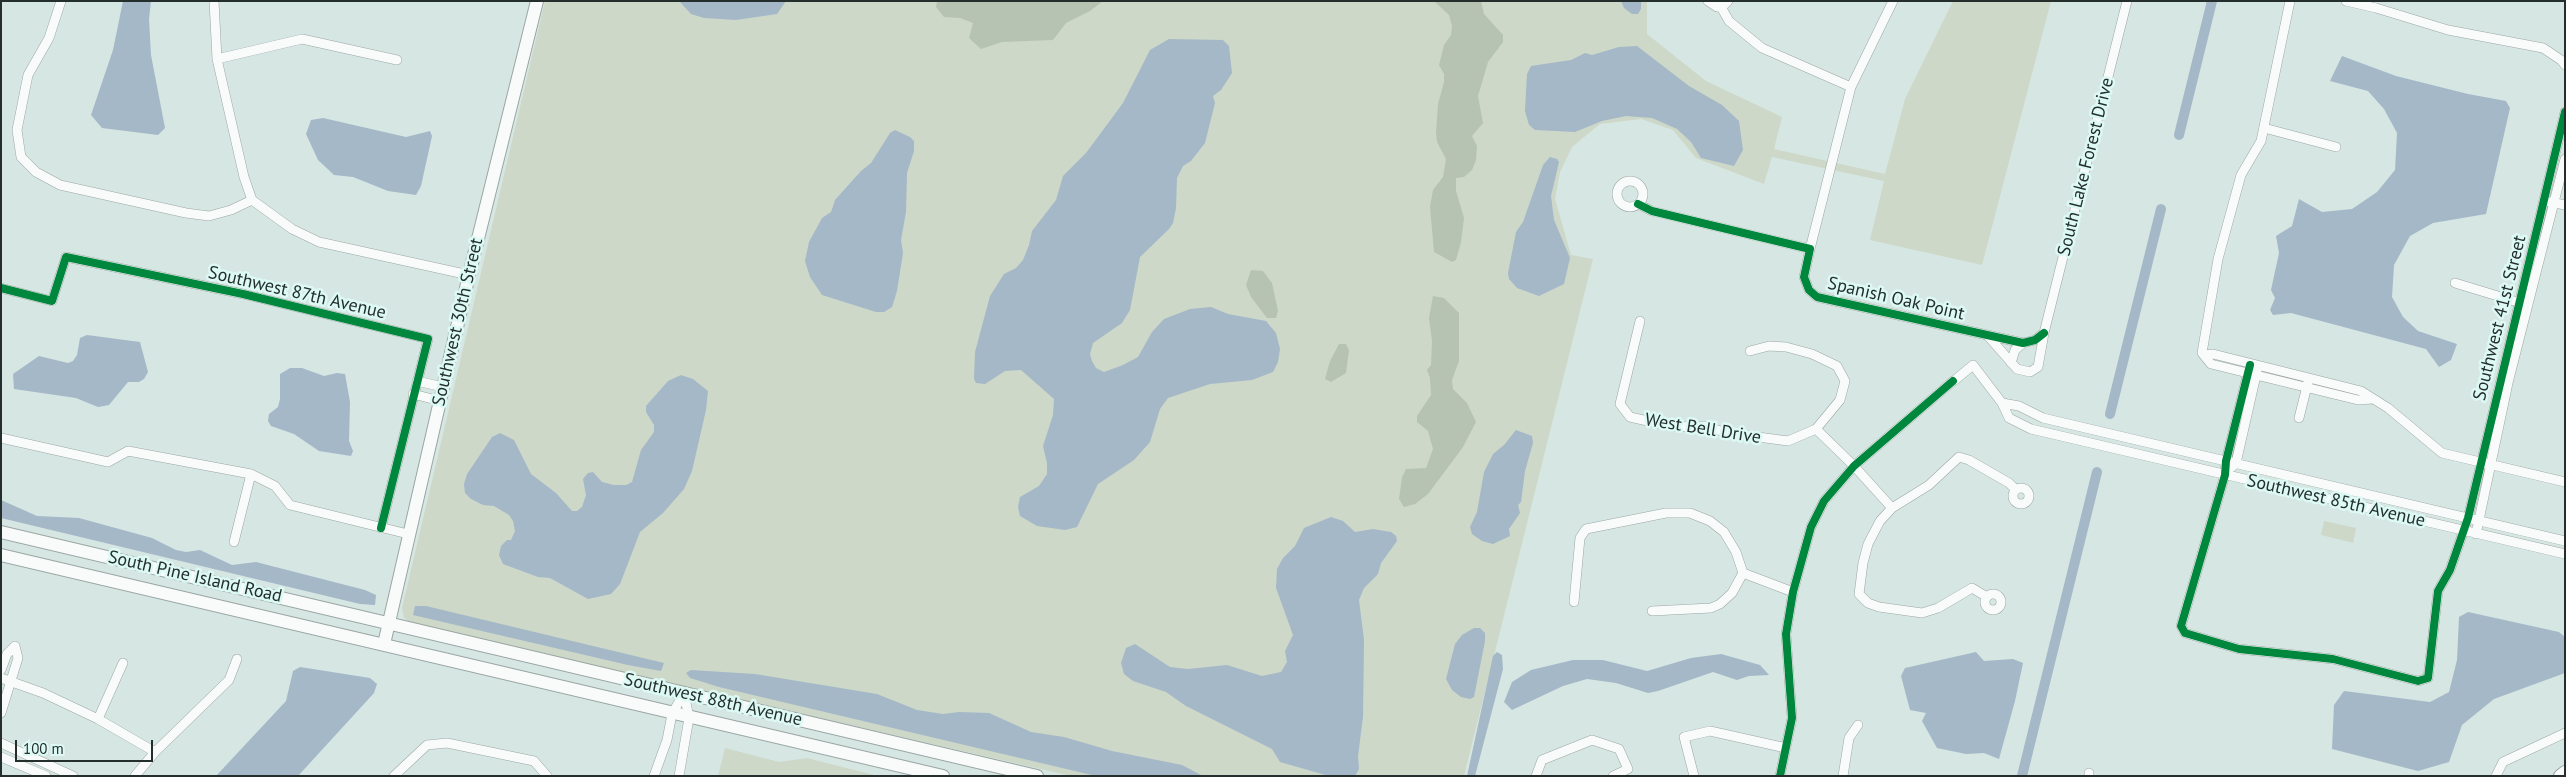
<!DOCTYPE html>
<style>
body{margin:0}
#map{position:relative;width:2566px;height:777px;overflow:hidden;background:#d6e6e3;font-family:"PT Sans",sans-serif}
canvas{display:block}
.frame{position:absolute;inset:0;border:2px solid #242f2d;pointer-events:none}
.scale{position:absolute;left:15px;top:740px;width:138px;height:22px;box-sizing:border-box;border:2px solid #242f2d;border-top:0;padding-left:6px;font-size:15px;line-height:18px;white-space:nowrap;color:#242f2d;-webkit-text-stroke:4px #ddf9f4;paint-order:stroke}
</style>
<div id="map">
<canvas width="2566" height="777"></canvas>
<div class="frame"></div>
<div class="scale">100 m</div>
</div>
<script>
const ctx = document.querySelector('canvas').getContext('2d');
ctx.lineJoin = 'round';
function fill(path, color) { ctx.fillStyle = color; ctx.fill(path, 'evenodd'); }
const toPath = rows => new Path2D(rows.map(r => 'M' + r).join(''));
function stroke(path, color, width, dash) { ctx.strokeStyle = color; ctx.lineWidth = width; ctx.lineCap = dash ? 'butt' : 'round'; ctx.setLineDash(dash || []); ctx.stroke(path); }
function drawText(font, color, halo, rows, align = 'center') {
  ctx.font = font + ' "PT Sans",sans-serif'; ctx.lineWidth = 5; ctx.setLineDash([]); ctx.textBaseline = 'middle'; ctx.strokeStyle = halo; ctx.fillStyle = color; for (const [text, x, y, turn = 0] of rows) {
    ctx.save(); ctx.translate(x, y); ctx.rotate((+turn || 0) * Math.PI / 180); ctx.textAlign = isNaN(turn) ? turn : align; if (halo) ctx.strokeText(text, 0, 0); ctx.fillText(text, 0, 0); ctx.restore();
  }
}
const green = toPath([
 [545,1,1647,1,1647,34,1706,81,1782,117,1774,149,1885,174,1905,99,1953,1,2051,1,1982,265,1870,240,1884,181,1772,157,1764,184,1696,158,1673,130,1641,119,1600,124,1572,147,1560,172,1555,199,1571,255,1593,259,1464,776,1071,776,412,624,404,618,402,608],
 [2324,521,2356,528,2353,543,2321,535],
 [725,748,779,762,807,758,878,776,718,776]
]);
const forest = toPath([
 [937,1,1103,1,1090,11,1066,23,1053,40,1002,42,981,49,969,38,973,23,960,18,944,17,936,7],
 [1434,1,1481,1,1484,14,1503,35,1503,42,1488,62,1478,96,1483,123,1472,136,1477,146,1476,160,1472,170,1464,177,1456,178,1456,191,1464,218,1461,242,1456,260,1452,262,1434,252,1430,207,1433,190,1443,177,1446,159,1437,142,1436,133,1438,104,1444,82,1444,74,1439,65,1444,45,1451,35,1452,26,1449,15],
 [1251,270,1263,271,1272,283,1278,311,1276,318,1267,318,1251,297,1246,285],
 [1433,296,1444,298,1459,313,1459,361,1452,380,1453,389,1467,403,1476,422,1463,447,1428,494,1415,504,1404,507,1399,499,1402,477,1406,469,1426,468,1433,449,1428,431,1417,422,1417,416,1431,395,1430,378,1427,370,1431,365,1432,341,1429,318],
 [1339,344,1346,344,1349,350,1346,373,1331,382,1325,379,1330,361]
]);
const water = toPath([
 [123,1,151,1,149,19,151,55,165,128,158,135,102,128,91,115,113,50],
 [679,1,786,1,777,14,736,20,704,18,691,14],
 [1621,1,1641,1,1641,9,1638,14,1632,14,1624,8],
 [1169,39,1223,40,1229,46,1232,73,1221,90,1213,96,1215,103,1205,143,1191,161,1183,166,1177,178,1176,208,1173,223,1169,229,1140,257,1130,310,1122,323,1093,343,1090,354,1092,361,1096,368,1104,372,1123,365,1138,357,1152,332,1164,319,1190,309,1211,307,1228,314,1266,321,1276,333,1280,349,1278,362,1273,372,1252,380,1210,384,1168,398,1160,409,1150,442,1134,460,1098,484,1077,527,1065,530,1037,526,1020,516,1018,507,1020,497,1039,486,1047,474,1047,463,1043,446,1053,415,1054,399,1021,370,1005,371,985,384,976,383,974,379,975,352,990,296,1004,274,1016,268,1023,260,1029,245,1032,231,1056,200,1063,176,1086,153,1123,103,1150,50],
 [1637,46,1689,86,1722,105,1739,121,1743,150,1734,166,1701,158,1691,142,1677,129,1652,118,1626,116,1602,121,1575,132,1535,130,1529,125,1525,111,1527,74,1531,66,1571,60,1585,53,1592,55,1619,47],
 [2342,56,2396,76,2468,94,2506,101,2510,108,2486,214,2433,223,2410,236,2394,265,2392,297,2403,317,2418,331,2457,344,2451,360,2439,367,2426,349,2291,313,2273,315,2270,310,2275,298,2271,290,2279,253,2276,236,2292,226,2299,199,2322,212,2352,209,2377,192,2395,170,2397,133,2384,109,2368,91,2330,81],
 [323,118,406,137,430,131,432,136,421,186,416,195,388,191,353,177,334,175,318,160,306,134,311,120],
 [895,130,910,137,914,141,914,151,907,173,906,212,901,240,903,253,897,291,892,307,884,312,876,312,822,295,810,277,805,261,809,242,822,218,831,212,835,200,861,171,871,163,890,133],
 [1550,157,1557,159,1559,162,1551,196,1554,220,1570,258,1564,284,1539,296,1517,288,1509,279,1508,273,1516,232,1523,222,1543,165],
 [87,335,140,342,148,372,144,379,139,382,128,382,109,405,98,407,76,398,14,389,13,374,39,356,68,363,73,361,77,355,80,338],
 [290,368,302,368,324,376,337,373,345,374,350,402,349,441,353,451,351,456,319,451,294,434,271,426,268,421,269,414,278,407,280,399,280,374],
 [681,375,693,379,708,391,706,410,692,471,684,489,663,513,640,532,620,584,611,594,588,599,550,578,538,577,503,564,499,555,501,546,507,540,511,540,515,531,513,521,509,515,494,506,483,505,471,499,465,493,464,484,467,474,492,437,500,433,514,440,531,474,556,493,572,511,577,511,582,507,586,495,583,479,588,473,593,472,602,482,614,485,626,485,632,482,641,450,654,432,654,425,646,412,646,406,668,381],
 [1516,430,1532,436,1533,443,1525,471,1521,502,1518,505,1520,513,1509,529,1510,536,1493,544,1482,541,1472,534,1470,527,1477,512,1484,472,1493,454,1504,445],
 [1,500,37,516,79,518,152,538,176,550,186,552,200,550,232,565,256,562,365,590,376,595,375,605,360,604,1,518],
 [1331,517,1343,521,1355,532,1373,529,1391,532,1396,536,1397,541,1381,563,1378,574,1364,588,1359,600,1364,640,1363,717,1358,756,1359,769,1355,776,1329,776,1280,762,1272,749,1186,706,1166,692,1133,681,1124,674,1121,663,1126,648,1135,644,1170,667,1188,669,1227,665,1262,676,1281,672,1287,662,1285,651,1293,635,1276,588,1277,569,1283,558,1295,546,1304,528],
 [415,606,426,606,664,663,661,671,628,665,413,615],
 [2468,612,2559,632,2565,637,2565,673,2494,699,2462,725,2449,762,2418,771,2332,749,2334,705,2344,691,2430,702,2449,692,2457,660,2459,617],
 [1474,628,1480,628,1485,633,1485,641,1474,697,1470,699,1461,697,1452,690,1446,679,1455,644,1462,635],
 [1497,652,1502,655,1503,669,1475,776,1467,776,1493,656],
 [1976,652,1984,661,2013,659,2023,663,2015,701,1999,759,1984,753,1966,754,1937,748,1922,721,1926,713,1910,710,1901,676,1905,668],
 [1721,654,1760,665,1769,675,1749,676,1737,680,1713,672,1658,691,1648,693,1616,683,1587,679,1563,686,1512,710,1504,702,1512,682,1531,670,1573,660,1603,660,1647,671,1691,658],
 [300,667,370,678,377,684,374,693,298,776,216,776,286,701,293,671],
 [691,670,755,674,877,694,917,710,943,714,959,712,989,713,1031,732,1064,737,1112,751,1182,765,1203,776,1096,776,719,687,690,678,686,673]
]);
const canal = toPath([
 [2179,135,2212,1],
 [2110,414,2161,209],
 [2022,776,2097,472]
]);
const street = toPath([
 [61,1,49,38,28,75,17,130,21,157,36,172,60,185,186,213,209,216,231,210,252,200],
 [214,1,217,59,244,177,252,200],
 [1708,1,1717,7,1724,5,1728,1],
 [2290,1,2261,141,2241,175,2218,259,2202,353,2211,364,2358,400,2372,399],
 [2346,1,2376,8,2448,30,2543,48,2561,60,2565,65],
 [1721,7,1729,21,1762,48,1851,87],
 [217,59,302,39,397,60],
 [2264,128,2336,147],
 '1617 194a13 13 0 1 1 26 0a13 13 0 1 1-26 0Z',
 [252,200,292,229,319,242,469,275],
 [2550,202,2565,205],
 [1638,204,1652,211,1810,249,1804,277,1809,290,1817,297,2023,343,2035,340,2044,333],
 [1810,249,1851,87,1893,1],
 [2455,283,2524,304],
 [1,288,52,301,66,257,243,294,428,339,381,528],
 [1640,321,1620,404,1630,417,1674,427,1704,426,1728,433,1788,441,1816,429,1840,400,1845,381,1837,366,1812,354,1786,347,1769,346,1750,351],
 [1988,336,2017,369,2030,372,2038,367,2044,333,2127,1],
 [2204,355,2213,354,2361,391,2388,408,2442,453,2565,482],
 [2011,363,2015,350,2023,343],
 [2250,365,2226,461,2225,475,2181,626,2185,633,2239,649,2333,659,2418,681,2428,678,2438,591,2450,570,2468,518,2565,112],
 [1955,380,1973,365,2002,403,2009,418,2031,429,2565,554],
 [417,381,443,387],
 [413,394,440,401],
 [2002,403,2019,406,2043,418,2565,541],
 [2299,418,2308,382],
 [1816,429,1854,466,1892,508],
 [1,438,108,462,128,451,251,474,275,486,290,505,408,534],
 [2232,467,2236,463,2257,371],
 '2013 496a8 8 0 1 1 16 0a8 8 0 1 1-16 0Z',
 [2476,534,2508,383,2565,159],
 [234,542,251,474],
 [1743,573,1793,592],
 '1985 602a8 8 0 1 1 16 0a8 8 0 1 1-16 0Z',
 [1987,597,1972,588,1938,608,1922,613,1879,607,1868,603,1859,594,1863,563,1868,544,1880,521,1892,508,1929,485,1959,457,1969,460,2009,483,2016,490],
 [1574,602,1580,538,1586,529,1666,513,1690,513,1710,521,1724,532,1736,552,1743,573],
 [1652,611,1711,608,1720,604,1732,593,1743,573],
 [1,670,7,654,15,646,18,658,1,713],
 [1,678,43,693,98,719,155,752],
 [98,719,123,663],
 [1,743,73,776],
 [1,757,46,776],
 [135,776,155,752,229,680,237,659],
 [394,776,427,745,447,743,534,761,547,776],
 [654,776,667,740,672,714,684,693],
 [679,776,689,718,684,693],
 [1536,776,1542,760,1592,740,1619,749,1628,769,1613,776],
 [1694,776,1684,737,1710,731,1786,748],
 [1780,776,1792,718,1786,634,1793,592,1811,527,1824,501,1854,466,1953,381],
 [1843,776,1849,738,1858,725],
 [2089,776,2089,773],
 [2496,776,2503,762,2565,733]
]);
const secondary = toPath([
 [1,532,1037,776],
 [1,555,943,776],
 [384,644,469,275,537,1],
 [2560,776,2565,772]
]);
const cycleway = toPath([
 [1638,204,1652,211,1810,249,1804,277,1809,290,1817,297,2023,343,2035,340,2044,333],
 [1,288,52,301,66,257,243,294,428,339,381,528],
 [2250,365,2226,461,2225,475,2181,626,2185,633,2239,649,2333,659,2418,681,2428,678,2438,591,2450,570,2468,518,2565,112],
 [1780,776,1792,718,1786,634,1793,592,1811,527,1824,501,1854,466,1953,381]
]);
const streetNames = [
 ["South Lake Forest Drive",2086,167,-76],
 ["Southwest 87th Avenue",297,293,13],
 ["Spanish Oak Point",1896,299,13],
 ["Southwest 41st Street",2500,318,-76],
 ["Southwest 30th Street",458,322,-77],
 ["West Bell Drive",1703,429,9],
 ["Southwest 85th Avenue",2336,501,13],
 ["South Pine Island Road",195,577,13],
 ["Southwest 88th Avenue",713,700,13]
];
fill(green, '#cdd8c8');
fill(forest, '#b7c3b2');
fill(water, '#a4b8c8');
stroke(canal, '#a4b8c8', 10);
stroke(street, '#9aa6a3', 10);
stroke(secondary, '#9aa6a3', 14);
stroke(street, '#f9fbfb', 9);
stroke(secondary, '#f9fbfb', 12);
stroke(cycleway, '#00873e', 8);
drawText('18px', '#242f2d', '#ddf9f4', streetNames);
</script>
